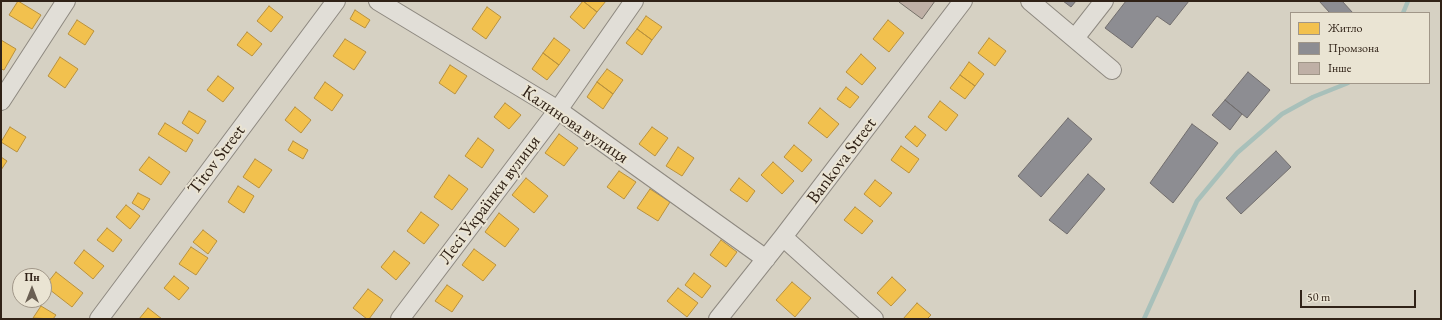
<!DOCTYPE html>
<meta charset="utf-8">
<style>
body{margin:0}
#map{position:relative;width:1442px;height:320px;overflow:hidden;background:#d6d1c3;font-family:"EB Garamond",serif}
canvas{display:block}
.frame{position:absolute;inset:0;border:2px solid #302217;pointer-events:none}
.legend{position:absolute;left:1290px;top:12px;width:140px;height:72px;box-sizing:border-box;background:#eae4d3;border:1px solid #a09688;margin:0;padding:5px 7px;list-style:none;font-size:12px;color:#302217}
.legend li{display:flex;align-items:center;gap:8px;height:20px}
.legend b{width:20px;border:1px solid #a09688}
.north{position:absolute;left:12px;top:268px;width:40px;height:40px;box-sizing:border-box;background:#eae4d3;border:1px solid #a09688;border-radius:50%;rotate:0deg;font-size:11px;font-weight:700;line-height:16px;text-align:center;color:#302217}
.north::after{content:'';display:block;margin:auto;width:14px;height:18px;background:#6a5f53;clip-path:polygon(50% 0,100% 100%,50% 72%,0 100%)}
.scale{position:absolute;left:1300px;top:290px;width:116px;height:18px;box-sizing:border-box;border:2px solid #302217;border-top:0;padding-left:5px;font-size:12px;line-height:14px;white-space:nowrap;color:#302217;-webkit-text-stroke:3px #eae4d3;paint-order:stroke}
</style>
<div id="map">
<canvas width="1442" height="320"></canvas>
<div class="frame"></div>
<ul class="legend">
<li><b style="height:11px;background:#f2c14e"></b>Житло</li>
<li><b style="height:11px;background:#8d8d92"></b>Промзона</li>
<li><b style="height:11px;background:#bfb0a6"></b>Інше</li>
</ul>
<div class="north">Пн</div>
<div class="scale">50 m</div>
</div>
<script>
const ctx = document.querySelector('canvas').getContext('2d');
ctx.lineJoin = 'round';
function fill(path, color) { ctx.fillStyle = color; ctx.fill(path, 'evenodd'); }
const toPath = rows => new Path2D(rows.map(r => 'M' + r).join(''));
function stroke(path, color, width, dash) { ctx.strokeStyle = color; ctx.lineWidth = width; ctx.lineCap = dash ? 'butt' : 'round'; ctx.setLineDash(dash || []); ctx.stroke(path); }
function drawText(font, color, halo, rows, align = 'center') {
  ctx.font = font + ' "EB Garamond",serif'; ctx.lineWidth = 4; ctx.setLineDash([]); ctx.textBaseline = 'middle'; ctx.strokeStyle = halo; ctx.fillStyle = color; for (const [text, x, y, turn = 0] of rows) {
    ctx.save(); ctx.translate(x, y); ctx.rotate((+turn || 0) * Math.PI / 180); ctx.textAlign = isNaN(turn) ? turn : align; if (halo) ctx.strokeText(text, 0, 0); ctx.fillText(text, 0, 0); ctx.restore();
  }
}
const homes = toPath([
 [18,1,41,15,32,29,9,15,18,1],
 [583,1,606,1,597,12,583,1],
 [583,1,597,12,584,29,570,17,583,1],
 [269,6,283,17,271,32,257,21,269,6],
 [487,7,501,17,486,39,472,29,487,7],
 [355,10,370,20,365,28,350,19,355,10],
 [646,16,662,27,652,40,637,29,646,16],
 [77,20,94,31,85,45,68,34,77,20],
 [888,20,904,33,889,52,873,39,888,20],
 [637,29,652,40,642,55,626,43,637,29],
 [247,32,262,44,252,56,237,45,247,32],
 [554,38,570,50,559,65,543,53,554,38],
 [989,38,1006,51,995,66,978,53,989,38],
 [345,39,366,52,354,70,333,56,345,39],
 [1,40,16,49,4,70,1,69,1,40],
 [543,53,559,65,547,80,532,69,543,53],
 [861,54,876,68,862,85,846,72,861,54],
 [60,57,78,69,65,88,48,76,60,57],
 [969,62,984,74,975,86,960,75,969,62],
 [450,65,467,76,455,94,439,83,450,65],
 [607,69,623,80,613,94,597,82,607,69],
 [960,75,975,86,965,99,950,88,960,75],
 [218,76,234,88,223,102,207,90,218,76],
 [325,82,343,95,332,111,314,98,325,82],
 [597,82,613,94,603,109,587,97,597,82],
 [846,87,859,97,850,108,837,99,846,87],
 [940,101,958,115,946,131,928,117,940,101],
 [505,103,521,115,509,129,494,117,505,103],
 [295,107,311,120,301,133,285,120,295,107],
 [820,108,839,124,827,138,808,123,820,108],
 [189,111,206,121,198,134,182,123,189,111],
 [165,123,193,140,186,152,158,134,165,123],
 [915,126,926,135,917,147,905,137,915,126],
 [10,127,26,137,17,152,1,142,10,127],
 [652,127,668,138,655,156,639,144,652,127],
 [559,134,578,148,564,166,545,153,559,134],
 [478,138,494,150,482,168,465,156,478,138],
 [293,141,308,150,303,159,288,150,293,141],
 [794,145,812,160,802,172,784,157,794,145],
 [901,146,919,159,909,173,891,160,901,146],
 [678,147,694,158,682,176,666,166,678,147],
 [1,157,7,161,1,170,1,157],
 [149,157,170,172,161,185,139,170,149,157],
 [255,159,272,170,259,188,243,177,255,159],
 [773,162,794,181,782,194,761,175,773,162],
 [619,171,636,182,624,199,607,187,619,171],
 [449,175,468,189,452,210,434,197,449,175],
 [526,178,548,196,534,213,512,195,526,178],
 [739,178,755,191,747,202,730,190,739,178],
 [875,180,892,193,880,207,864,194,875,180],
 [238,186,254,196,244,213,228,202,238,186],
 [650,189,670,202,658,221,637,208,650,189],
 [138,193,150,199,143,210,132,203,138,193],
 [126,205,140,216,130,229,116,217,126,205],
 [855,207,873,221,862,234,844,220,855,207],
 [421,212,439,225,424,244,407,231,421,212],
 [499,213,519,229,505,247,485,232,499,213],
 [107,228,122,240,113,252,97,240,107,228],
 [203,230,217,241,208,254,193,242,203,230],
 [721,240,737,252,726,267,710,255,721,240],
 [191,247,208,258,196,275,179,264,191,247],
 [474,249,496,265,483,281,462,265,474,249],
 [84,250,104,266,93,279,74,263,84,250],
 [394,251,410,263,396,280,381,267,394,251],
 [56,272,83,293,72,307,45,286,56,272],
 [694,273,711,286,702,298,685,285,694,273],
 [174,276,189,288,179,300,164,288,174,276],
 [892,277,906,290,891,306,877,293,892,277],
 [792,282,811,298,795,317,776,300,792,282],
 [447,285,463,296,452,312,435,301,447,285],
 [678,288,698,303,687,317,667,301,678,288],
 [368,289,383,300,369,319,367,319,353,308,368,289],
 [917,303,931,315,927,319,903,319,917,303],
 [41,306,56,315,53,319,33,318,41,306],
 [148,308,162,319,139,319,148,308]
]);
const industry = toPath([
 [1063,1,1076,1,1071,7,1063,1],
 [1126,1,1189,1,1170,25,1157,16,1132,48,1105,28,1126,1],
 [1319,1,1342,1,1353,13,1330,13,1319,1],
 [1248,72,1270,90,1247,118,1225,100,1248,72],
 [1225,100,1242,114,1230,130,1212,115,1225,100],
 [1068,118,1092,139,1041,197,1018,176,1068,118],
 [1192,124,1218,143,1173,203,1150,183,1192,124],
 [1276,151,1291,167,1241,214,1226,198,1276,151],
 [1088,174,1105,189,1067,234,1049,220,1088,174]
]);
const stream = toPath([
 [1403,13,1408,1],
 [1144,319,1197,201,1237,153,1282,114,1313,97,1348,83]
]);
const building = toPath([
 [900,1,935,1,922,19,899,2,900,1]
]);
const minor = toPath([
 [378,1,558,110,766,259],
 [1030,1,1112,70],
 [1075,38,1104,1],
 [1,101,66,1],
 [783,237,874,319],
 [99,319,336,1],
 [400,319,558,110,634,1],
 [718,319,783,237,963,1]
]);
const streetNames = [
 ["Калинова вулиця",575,125,34],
 ["Titov Street",217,160,-53],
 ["Bankova Street",842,161,-53],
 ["Лесі Українки вулиця",490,200,-53]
];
fill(homes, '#f2c14e');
stroke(homes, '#b8913e', 1);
fill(industry, '#8d8d92');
stroke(industry, '#716d6d', 1);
stroke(stream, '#a8c0ba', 4.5);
fill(building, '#bfb0a6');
stroke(building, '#767169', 1);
stroke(minor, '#8e8980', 20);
stroke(minor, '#e1ded7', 18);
drawText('18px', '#302217', '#eae4d3', streetNames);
</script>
